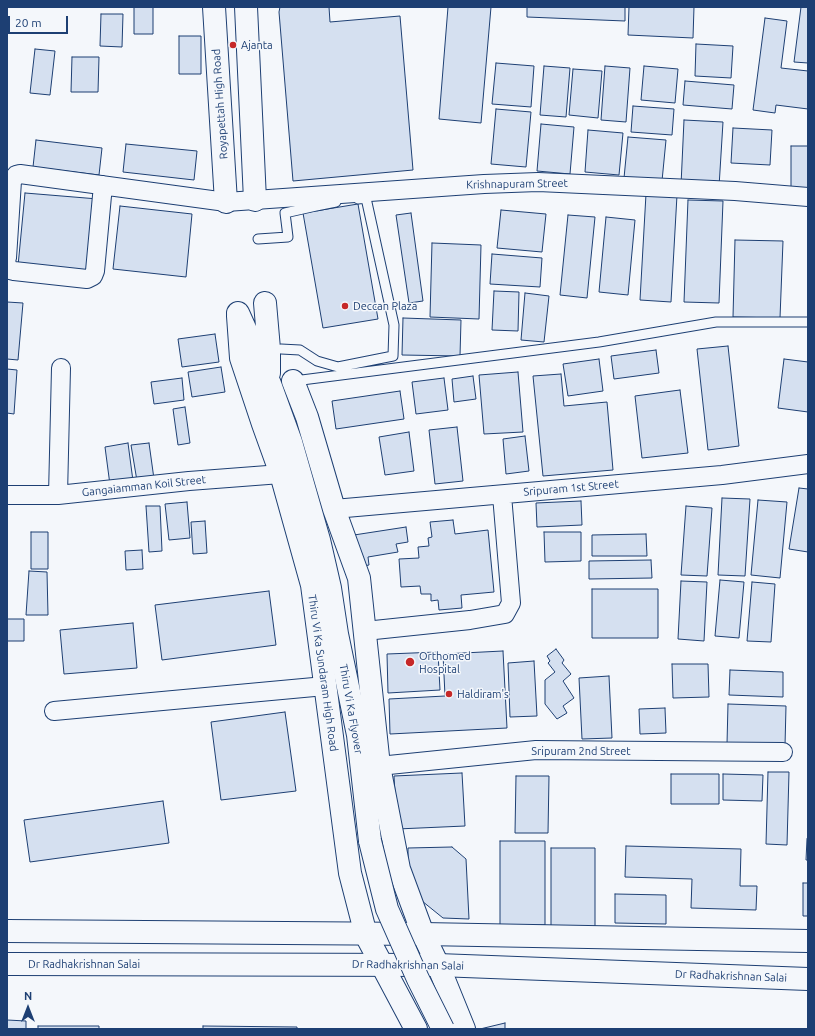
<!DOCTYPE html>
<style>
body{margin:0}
#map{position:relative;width:815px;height:1036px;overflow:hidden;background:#f4f7fb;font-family:Ubuntu,sans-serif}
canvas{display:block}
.frame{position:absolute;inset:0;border:8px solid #1d3f73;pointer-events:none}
.north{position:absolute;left:8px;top:988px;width:40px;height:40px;-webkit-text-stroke:3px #f4f7fb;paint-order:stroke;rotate:0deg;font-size:11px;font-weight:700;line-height:16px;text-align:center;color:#1d3f73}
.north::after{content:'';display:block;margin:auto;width:14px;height:18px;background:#1d3f73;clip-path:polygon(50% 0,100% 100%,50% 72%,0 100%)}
.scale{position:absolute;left:8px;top:16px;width:60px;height:18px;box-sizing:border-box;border:2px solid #1d3f73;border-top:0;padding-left:5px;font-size:12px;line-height:14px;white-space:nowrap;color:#1d3f73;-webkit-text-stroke:3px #f4f7fb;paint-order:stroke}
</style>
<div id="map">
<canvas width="815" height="1036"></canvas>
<div class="frame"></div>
<div class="north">N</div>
<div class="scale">20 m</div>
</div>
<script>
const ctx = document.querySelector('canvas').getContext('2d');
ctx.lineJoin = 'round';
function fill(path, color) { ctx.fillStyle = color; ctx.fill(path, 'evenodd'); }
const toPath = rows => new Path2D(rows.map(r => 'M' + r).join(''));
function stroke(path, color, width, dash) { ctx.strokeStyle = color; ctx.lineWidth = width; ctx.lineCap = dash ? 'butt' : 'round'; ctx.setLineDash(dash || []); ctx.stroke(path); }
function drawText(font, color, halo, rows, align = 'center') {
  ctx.font = font + ' Ubuntu,sans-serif'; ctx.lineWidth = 3; ctx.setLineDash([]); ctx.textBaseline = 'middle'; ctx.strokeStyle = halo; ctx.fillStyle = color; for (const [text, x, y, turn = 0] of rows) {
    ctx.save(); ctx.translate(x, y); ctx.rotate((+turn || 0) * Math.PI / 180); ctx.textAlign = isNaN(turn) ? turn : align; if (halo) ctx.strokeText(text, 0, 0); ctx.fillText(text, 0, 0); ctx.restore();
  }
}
const building = toPath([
 [134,7,153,7,153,34,134,34,134,7],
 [280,7,329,7,330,22,400,16,413,170,293,181,279,12,280,7],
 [448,7,491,7,481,123,439,119,448,7],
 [527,7,625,7,625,21,527,17,527,7],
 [629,7,694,7,693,38,628,35,629,7],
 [801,7,808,7,808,63,794,62,801,7],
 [101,14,123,14,122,47,100,46,101,14],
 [765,18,787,21,781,68,808,71,808,109,776,105,775,113,753,110,765,18],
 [179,36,201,36,201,74,179,74,179,36],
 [696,44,733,46,731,78,695,76,696,44],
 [35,49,55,51,50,95,30,93,35,49],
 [72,57,99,57,98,92,71,92,72,57],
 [496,63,534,66,531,107,492,104,496,63],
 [544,66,570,68,566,117,540,115,544,66],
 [605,66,630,68,626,122,601,120,605,66],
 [644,66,678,69,675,103,641,100,644,66],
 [573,69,602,71,598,118,569,115,573,69],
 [685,81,734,85,732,109,683,105,685,81],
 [633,106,674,109,672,135,631,132,633,106],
 [496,109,531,112,526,167,491,164,496,109],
 [684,120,723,122,719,187,681,185,684,120],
 [541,124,574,127,570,174,537,171,541,124],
 [733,128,772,130,770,165,731,163,733,128],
 [588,130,623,133,619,175,585,172,588,130],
 [628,137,666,140,662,181,624,178,628,137],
 [36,140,102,148,99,175,33,167,36,140],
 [126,144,197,151,194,180,123,172,126,144],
 [791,146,808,146,808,188,791,188,791,146],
 [25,193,98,199,91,273,18,266,25,193],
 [646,194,677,195,671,302,640,300,646,194],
 [688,200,723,201,719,303,684,302,688,200],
 [358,204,378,319,323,328,303,213,358,204],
 [120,206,192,214,186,277,113,269,120,206],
 [501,210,546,214,542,252,497,248,501,210],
 [411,213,423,301,409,303,396,215,411,213],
 [568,215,595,217,587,298,560,295,568,215],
 [606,217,635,220,628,295,599,292,606,217],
 [735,240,783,241,780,318,733,317,735,240],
 [432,243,481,245,479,319,430,317,432,243],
 [492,254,542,258,540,287,490,284,492,254],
 [494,291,519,292,518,331,492,330,494,291],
 [525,293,549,296,544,342,521,340,525,293],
 [7,302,23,303,18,360,7,359,7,302],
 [403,318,461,320,460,356,402,355,403,318],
 [215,334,219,362,182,367,178,339,215,334],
 [728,346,739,446,708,450,697,349,728,346],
 [656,350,659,373,614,379,611,356,656,350],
 [599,359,603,391,568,396,563,364,599,359],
 [784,359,808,362,808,412,778,408,784,359],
 [221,367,225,392,192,397,188,372,221,367],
 [7,369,17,370,14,414,7,413,7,369],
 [518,372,523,432,484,434,479,375,518,372],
 [561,374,564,406,607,402,613,470,543,476,533,376,561,374],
 [473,376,476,399,454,402,452,379,473,376],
 [182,378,184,400,154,404,151,382,182,378],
 [444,378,448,410,416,414,412,382,444,378],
 [680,390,688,453,642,458,635,396,680,390],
 [400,391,404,419,336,429,332,401,400,391],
 [185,407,190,443,178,445,173,409,185,407],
 [457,427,463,481,435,484,429,430,457,427],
 [409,432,414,471,385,475,379,437,409,432],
 [525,436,529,471,506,474,503,439,525,436],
 [128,443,133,481,110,485,105,447,128,443],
 [149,443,154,479,137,481,131,445,149,443],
 [799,488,808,489,808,552,789,549,799,488],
 [722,498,750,499,745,576,718,575,722,498],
 [758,500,787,502,780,578,751,575,758,500],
 [581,501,582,525,537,527,536,503,581,501],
 [187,502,190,538,169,540,165,504,187,502],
 [146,506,160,506,162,551,149,552,146,506],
 [686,506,712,508,707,576,681,575,686,506],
 [453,520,455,534,488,530,494,592,461,595,462,608,439,610,438,600,431,601,431,594,421,594,420,586,401,587,399,559,419,558,418,547,429,546,428,538,432,537,430,522,453,520],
 [205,521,207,553,193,554,191,522,205,521],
 [406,527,408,542,396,544,398,552,368,557,369,565,359,567,354,535,406,527],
 [31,532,48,532,48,569,31,569,31,532],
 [544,532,581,532,581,561,545,562,544,532],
 [646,534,647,556,592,556,592,535,646,534],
 [142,550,143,569,126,570,125,551,142,550],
 [651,560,652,578,589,579,589,561,651,560],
 [29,571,47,572,48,615,26,615,29,571],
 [720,580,744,582,739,638,715,636,720,580],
 [681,581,707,582,704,641,678,639,681,581],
 [752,582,775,584,771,642,747,641,752,582],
 [592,589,658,589,658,638,592,638,592,589],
 [269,591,276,645,162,660,155,605,269,591],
 [7,619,24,619,24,641,7,641,7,619],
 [133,623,137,668,64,674,60,630,133,623],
 [556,649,564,660,562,663,571,674,563,681,574,698,563,706,567,713,557,719,545,704,545,680,555,672,548,663,550,661,547,656,556,649],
 [503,651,507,728,390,734,389,699,445,696,443,654,503,651],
 [438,652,440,690,388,693,387,654,438,652],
 [534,661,537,716,510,717,508,663,534,661],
 [672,664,708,664,709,697,673,698,672,664],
 [730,670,783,672,783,697,729,695,730,670],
 [609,676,612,738,582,739,579,678,609,676],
 [728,704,786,706,785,746,727,744,728,704],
 [665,708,666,733,640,734,639,709,665,708],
 [285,712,296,791,221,800,211,722,285,712],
 [768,772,789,772,787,845,766,844,768,772],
 [462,773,465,826,397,829,394,776,462,773],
 [671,774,719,774,719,804,671,804,671,774],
 [723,774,763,775,762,801,723,800,723,774],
 [516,776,549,776,548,833,515,833,516,776],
 [163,801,169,843,30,862,24,820,163,801],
 [807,839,808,840,808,860,806,860,807,839],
 [500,841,545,841,545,925,500,926,500,841],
 [626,846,741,849,740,886,757,886,756,910,691,908,692,879,625,877,626,846],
 [452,847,466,859,469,919,443,918,422,901,408,866,408,848,452,847],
 [551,848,595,848,595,932,551,932,551,848],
 [803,883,808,883,808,916,803,916,803,883],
 [615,894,666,895,666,924,615,923,615,894],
 [7,1020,26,1021,26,1029,7,1029,7,1020],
 [505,1023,505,1029,480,1029,505,1023],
 [38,1026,99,1026,99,1029,38,1029,38,1026],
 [203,1026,297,1027,297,1029,203,1029,203,1026]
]);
const service = toPath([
 [313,196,316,206,336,202],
 [258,239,288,237,285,213,316,206],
 [281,349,300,350,317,361,338,367,393,356,394,325,366,198,358,199],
 [294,381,599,342,716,322,808,322]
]);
const minor = toPath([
 [7,258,12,181,16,175,20,174,226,202,484,184,538,182,735,191,808,197],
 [7,265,10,270,14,271,87,279,93,276,95,271,103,185],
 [7,495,58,495,189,481,281,474],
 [58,495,61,368],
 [334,509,722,475,808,464],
 [365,631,470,620,505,614,511,603,502,495],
 [54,711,325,686],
 [379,766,536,750,783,752]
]);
const tertiary = toPath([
 [238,316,241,358,263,424,281,474,312,585,350,873,366,935,416,1029],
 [293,381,307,417,334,509,359,578,379,766,399,869,423,934,438,965,464,1029]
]);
const secondary = toPath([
 [214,7,226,202],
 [246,7,255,200],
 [265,303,269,349,269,373],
 [238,313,270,384,291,442,319,540,330,588,337,634,358,735,370,841]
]);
const primary = toPath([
 [7,931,423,934,808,941],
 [7,964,438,965,808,979]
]);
const secondaryBridge = toPath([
 [370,841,387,909,418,979,443,1029]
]);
const markers = [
 [233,45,4,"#c62828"],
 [345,306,4,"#c62828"],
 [410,662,5,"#c62828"],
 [449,694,4,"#c62828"]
];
const poiNames = [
 ["Ajanta",241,45],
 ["Deccan Plaza",353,306],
 ["Orthomed",419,656],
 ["Hospital",419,669],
 ["Haldiram's",457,694]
];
const streetNames = [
 ["Royapettah High Road",220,104,-94],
 ["Krishnapuram Street",517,184,-1],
 ["Gangaiamman Koil Street",144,486,-6],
 ["Sripuram 1st Street",571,488,-5],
 ["Thiru Vi Ka Sundaram High Road",323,673,82],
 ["Thiru Vi Ka Flyover",351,709,80],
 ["Sripuram 2nd Street",581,751],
 ["Dr Radhakrishnan Salai",84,964],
 ["Dr Radhakrishnan Salai",408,965,1],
 ["Dr Radhakrishnan Salai",731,976,2]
];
fill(building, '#d5e0f0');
stroke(building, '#1d3f73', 1);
stroke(service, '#1d3f73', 11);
stroke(minor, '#1d3f73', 20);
stroke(tertiary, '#1d3f73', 24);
stroke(secondary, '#1d3f73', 24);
stroke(primary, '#1d3f73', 24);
stroke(service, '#f4f7fb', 9);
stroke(minor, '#f4f7fb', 18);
stroke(tertiary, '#f4f7fb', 22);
stroke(secondary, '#f4f7fb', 22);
stroke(primary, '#f4f7fb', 22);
stroke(secondaryBridge, '#1d3f73', 24, []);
stroke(secondaryBridge, '#f4f7fb', 22);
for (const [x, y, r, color] of markers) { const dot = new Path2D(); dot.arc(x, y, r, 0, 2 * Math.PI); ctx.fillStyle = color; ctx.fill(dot); stroke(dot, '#f4f7fb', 1.5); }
drawText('11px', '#1d3f73', '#f4f7fb', poiNames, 'left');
drawText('11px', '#1d3f73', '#f4f7fb', streetNames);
</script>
